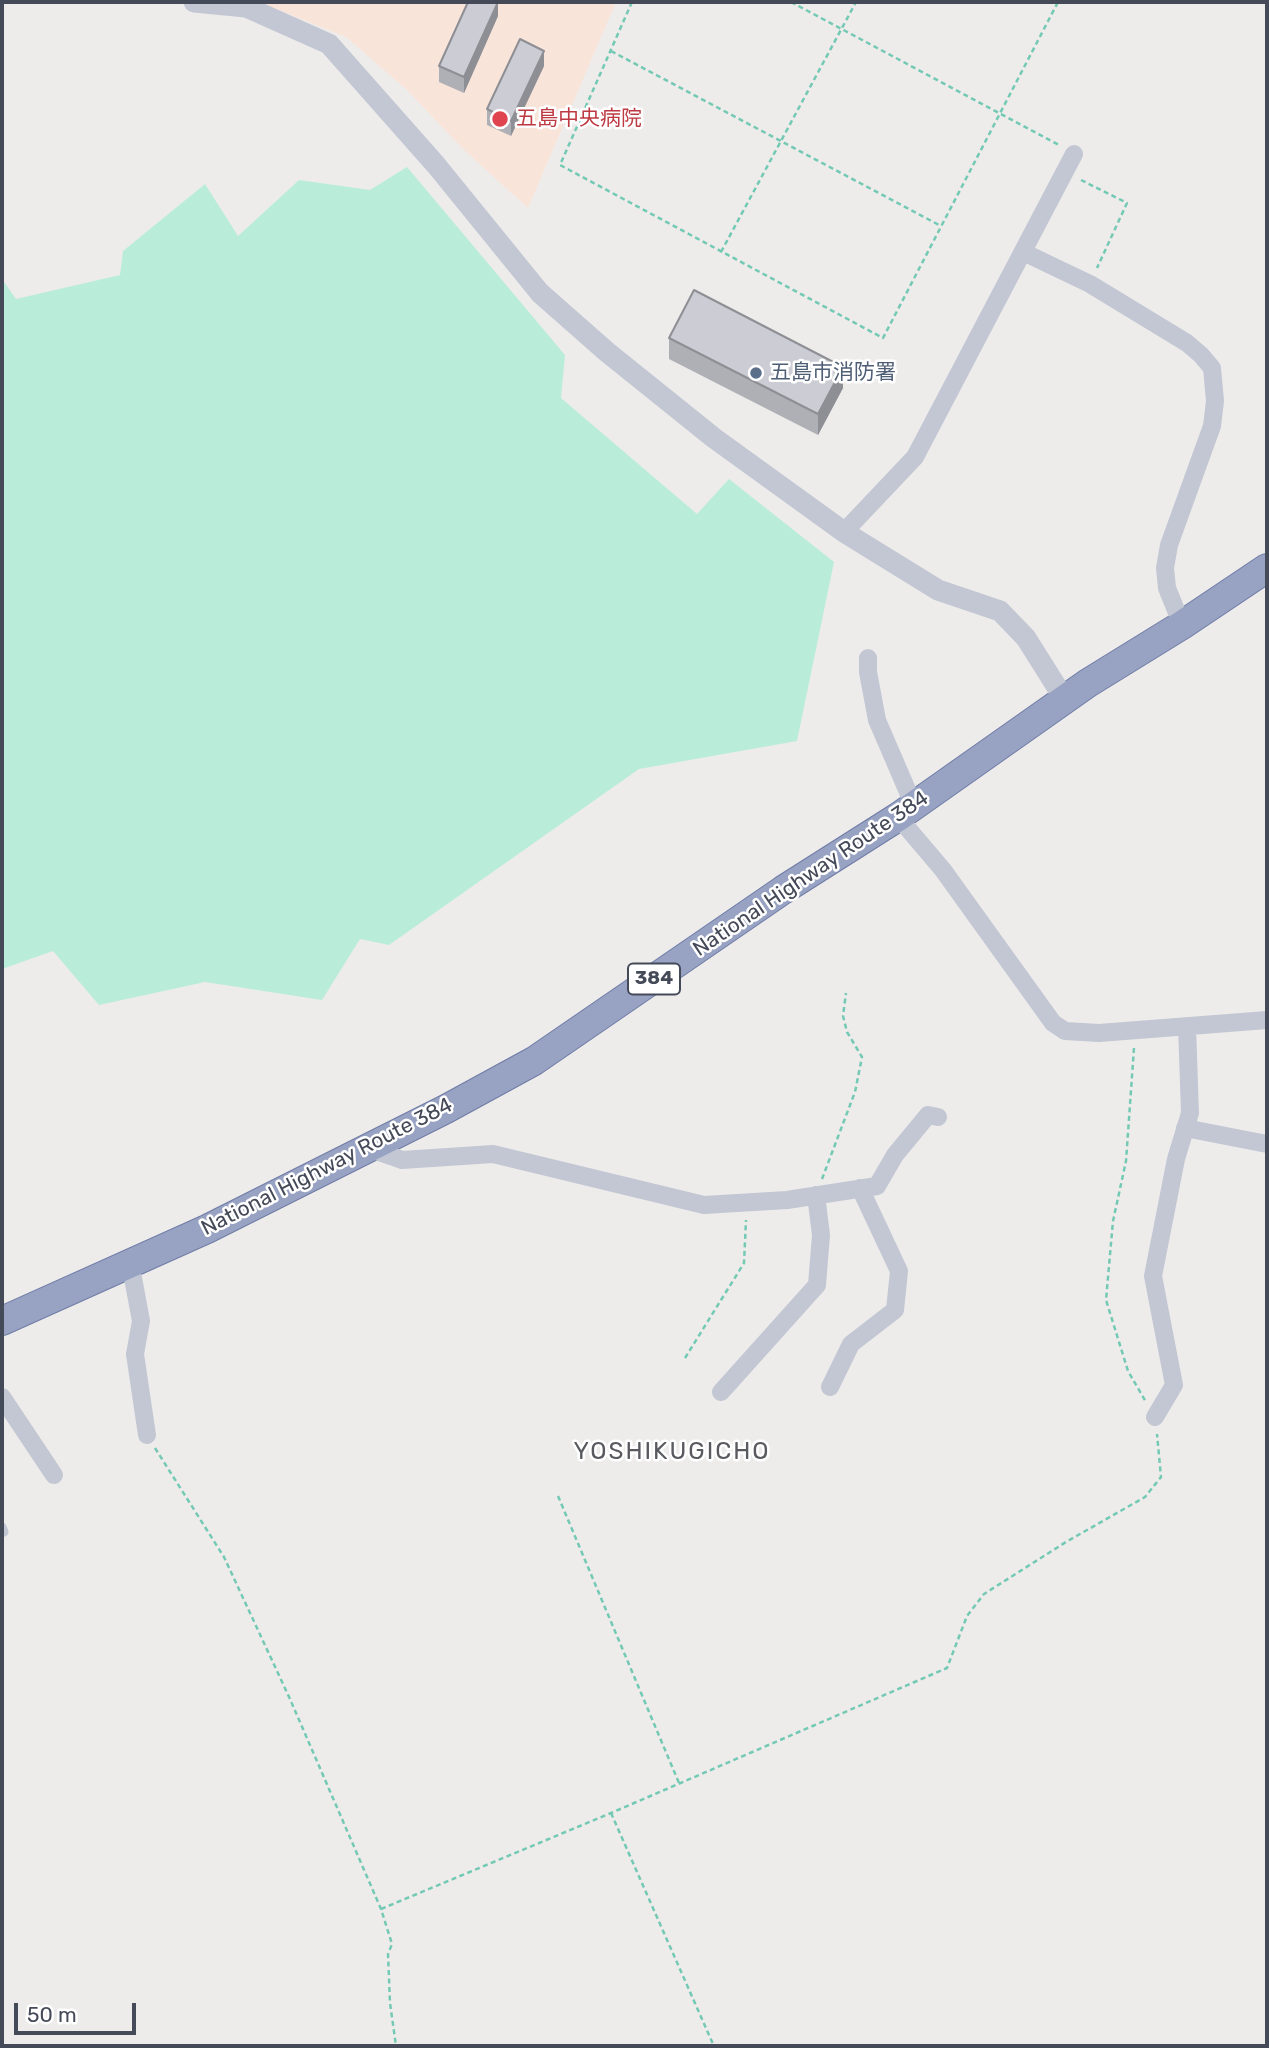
<!DOCTYPE html>
<meta charset="utf-8">
<style>
body{margin:0}
#map{position:relative;width:1269px;height:2048px;overflow:hidden;background:#eeeceb;font-family:Rubik,sans-serif}
canvas{display:block}
.frame{position:absolute;inset:0;border:4px solid #454a58;pointer-events:none}
.scale{position:absolute;left:14px;top:2003px;width:122px;height:32px;box-sizing:border-box;border:4px solid #454a58;border-top:0;padding-left:9px;font-size:21px;line-height:24px;white-space:nowrap;color:#454a58;-webkit-text-stroke:5px #fff;paint-order:stroke}
</style>
<div id="map">
<canvas width="1269" height="2048"></canvas>
<div class="frame"></div>
<div class="scale">50 m</div>
</div>
<script>
const ctx = document.querySelector('canvas').getContext('2d');
ctx.lineJoin = 'round';
function fill(path, color) { ctx.fillStyle = color; ctx.fill(path, 'evenodd'); }
const toPath = rows => new Path2D(rows.map(r => 'M' + r).join(''));
function stroke(path, color, width, dash) { ctx.strokeStyle = color; ctx.lineWidth = width; ctx.lineCap = dash ? 'butt' : 'round'; ctx.setLineDash(dash || []); ctx.stroke(path); }
function drawText(font, color, halo, rows, align = 'center') {
  ctx.font = font + ' Rubik,"Noto Sans JP",sans-serif'; ctx.lineWidth = 5; ctx.setLineDash([]); ctx.textBaseline = 'middle'; ctx.strokeStyle = halo; ctx.fillStyle = color; for (const [text, x, y, turn = 0] of rows) {
    ctx.save(); ctx.translate(x, y); ctx.rotate((+turn || 0) * Math.PI / 180); ctx.textAlign = isNaN(turn) ? turn : align; if (halo) ctx.strokeText(text, 0, 0); ctx.fillText(text, 0, 0); ctx.restore();
  }
}
const medical = toPath([
 [259,2,616,2,528,208,463,149,406,89,346,37]
]);
const green = toPath([
 [407,167,565,355,561,398,697,514,729,479,834,562,797,741,639,769,389,945,360,939,322,1000,205,982,99,1005,53,951,2,969,2,279,16,299,120,275,123,251,205,184,238,236,299,180,370,190]
]);
const path = toPath([
 [632,2,560,165,883,338,1058,2],
 [791,2,1059,145],
 [611,51,941,226],
 [1081,180,1127,203,1097,268],
 [721,252,856,2],
 [1134,1048,1126,1161,1113,1221,1106,1300,1128,1371,1146,1402],
 [822,1179,855,1092,862,1057,847,1032,843,1016,846,993],
 [685,1358,744,1263,746,1220],
 [155,1448,224,1557,290,1699,381,1909,392,1944,388,1954,390,2003,396,2046],
 [558,1496,679,1783],
 [611,1813,713,2044],
 [381,1909,611,1813,947,1668,967,1616,984,1594,1066,1542,1145,1497,1161,1477,1157,1434]
]);
const service = toPath([
 [2,1527,4,1532]
]);
const minor = toPath([
 [1023,252,1090,284,1187,343,1201,355,1212,368,1215,401,1212,426,1169,545,1165,568,1167,588,1182,625],
 [844,532,915,457,1074,154],
 [868,658,868,672,877,720,914,806],
 [898,817,943,870,1053,1023,1065,1031,1099,1033,1267,1020],
 [1185,1128,1267,1144],
 [368,1148,402,1160,493,1154,704,1205,787,1200,877,1186,895,1155,928,1115,938,1117],
 [130,1262,141,1321,135,1354,147,1435],
 [830,1387,851,1344,895,1310,899,1271,860,1188],
 [721,1392,817,1285,821,1235,816,1195],
 [2,1397,54,1475],
 [1155,1417,1174,1385,1153,1276,1176,1159,1190,1113,1187,1026]
]);
const tertiary = toPath([
 [194,2,246,7,329,44,436,165,540,293,607,352,714,438,844,532,938,590,1000,611,1026,638,1065,700]
]);
const trunk = toPath([
 [2,1321,207,1229,446,1109,534,1061,783,890,898,817,1088,683,1182,625,1267,568]
]);
const wall = toPath([
 [498,16,464,93,439,82,439,66],
 [544,66,511,136,487,125,487,109],
 [669,338,843,388,818,435,669,359]
]);
const shadedWall = toPath([
 [498,2,498,16,464,93,464,77],
 [544,51,544,66,511,136,511,121],
 [843,367,843,388,818,435,818,414]
]);
const building = toPath([
 [468,2,498,2,464,77,439,66,468,2],
 [520,39,544,51,511,121,487,109,520,39],
 [694,290,843,367,818,414,669,338,694,290]
]);
const markers = [
 [500,119,9,"#e0444e"],
 [756,373,7,"#5c6f8a"]
];
const shields = [
 [654,979,52]
];
const shieldNames = [
 ["384",654,979]
];
const healthNames = [
 ["五島中央病院",516,119]
];
const serviceNames = [
 ["五島市消防署",770,373]
];
const streetNames = [
 ["National Highway Route 384",811,874,-34],
 ["National Highway Route 384",327,1167,-27]
];
const quarterNames = [
 ["YOSHIKUGICHO",672,1452]
];
fill(medical, '#f9e4da');
fill(green, '#b9edd9');
stroke(trunk, '#6f7ca6', 30);
stroke(path, '#73c9b3', 2.5, [5, 3.5]);
stroke(service, '#c2c7d3', 9);
stroke(minor, '#c2c7d3', 18);
stroke(tertiary, '#c2c7d3', 21);
stroke(trunk, '#98a2c2', 28);
fill(wall, '#afafb6');
fill(shadedWall, '#8e8f94');
fill(building, '#cbccd4');
stroke(building, '#8e8f94', 2);
for (const [x, y, r, color] of markers) { const dot = new Path2D(); dot.arc(x, y, r, 0, 2 * Math.PI); ctx.fillStyle = color; ctx.fill(dot); stroke(dot, '#fff', 2.5); }
for (const [x, y, w] of shields) { const box = new Path2D(); box.roundRect(x - w / 2, y - 15.5, w, 31, 5); ctx.fillStyle = '#fff'; ctx.fill(box); stroke(box, '#454a58', 2); }
drawText('bold 19px', '#454a58', null, shieldNames);
drawText('21px', '#be3a42', '#fff', healthNames, 'left');
drawText('21px', '#4e5e75', '#fff', serviceNames, 'left');
drawText('21px', '#454a58', '#fff', streetNames);
ctx.letterSpacing = '2px';
drawText('24px', '#595a60', '#fff', quarterNames);
ctx.letterSpacing = '0px';
</script>
